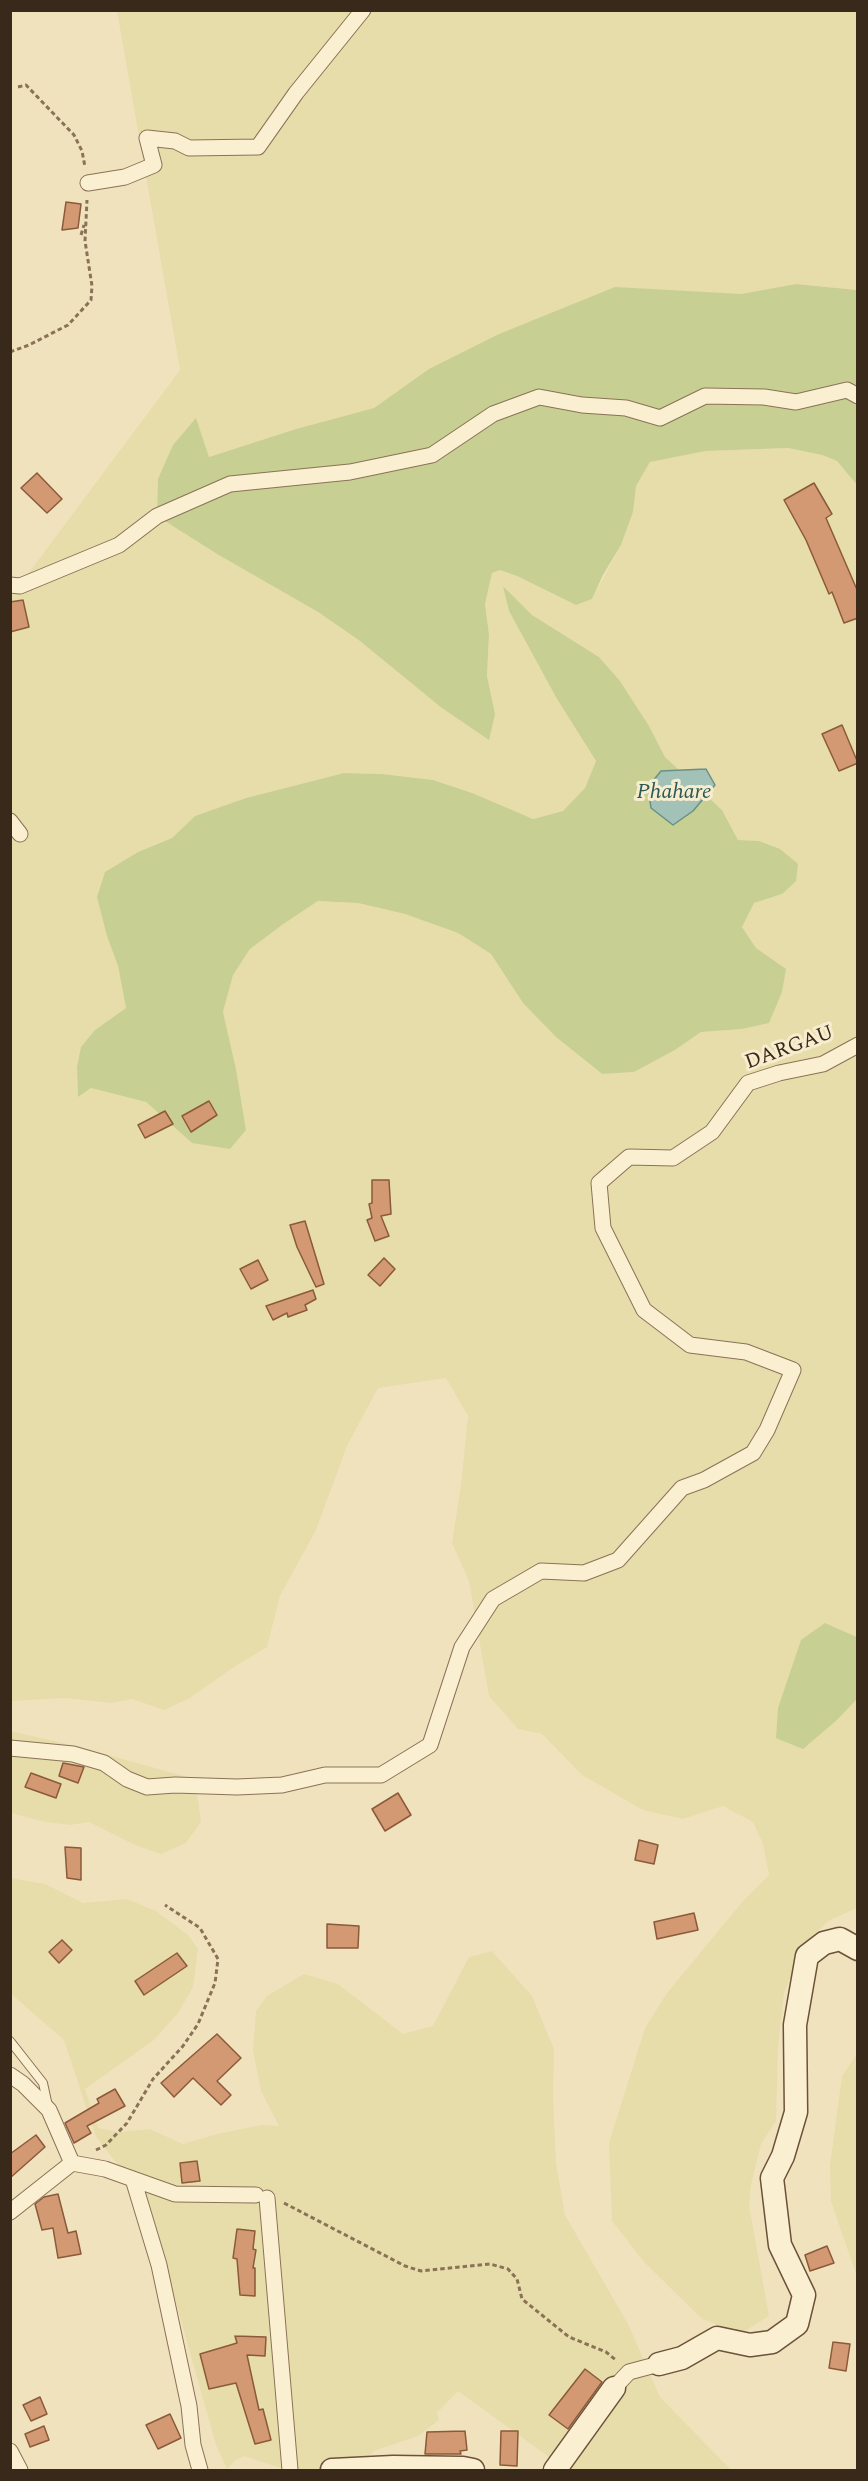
<!DOCTYPE html>
<style>
body{margin:0}
#map{position:relative;width:868px;height:2481px;overflow:hidden;background:#f1e2be;font-family:Spectral,serif}
canvas{display:block}
.frame{position:absolute;inset:0;border:12px solid #39291b;pointer-events:none}
</style>
<div id="map">
<canvas width="868" height="2481"></canvas>
<div class="frame"></div>
</div>
<script>
const ctx = document.querySelector('canvas').getContext('2d');
ctx.lineJoin = 'round';
function fill(path, color) { ctx.fillStyle = color; ctx.fill(path, 'evenodd'); }
const toPath = rows => new Path2D(rows.map(r => 'M' + r).join(''));
function stroke(path, color, width, dash) { ctx.strokeStyle = color; ctx.lineWidth = width; ctx.lineCap = dash ? 'butt' : 'round'; ctx.setLineDash(dash || []); ctx.stroke(path); }
function drawText(font, color, halo, rows, align = 'center') {
  ctx.font = font + ' Spectral,serif'; ctx.lineWidth = 6; ctx.setLineDash([]); ctx.textBaseline = 'middle'; ctx.strokeStyle = halo; ctx.fillStyle = color; for (const [text, x, y, turn = 0] of rows) {
    ctx.save(); ctx.translate(x, y); ctx.rotate((+turn || 0) * Math.PI / 180); ctx.textAlign = isNaN(turn) ? turn : align; if (halo) ctx.strokeText(text, 0, 0); ctx.fillText(text, 0, 0); ctx.restore();
  }
}
const farmland = toPath([
 [117,11,857,11,857,290,796,284,741,294,555,312,499,334,430,369,374,408,296,429,209,457,196,419,157,516,217,554,318,612,360,641,495,714,487,676,489,634,485,604,492,573,500,569,517,576,576,605,592,599,621,545,633,512,635,486,650,462,706,451,788,448,822,455,837,461,857,485,857,1637,825,1623,838,1719,857,1699,857,1908,830,1920,803,1944,784,1993,778,2047,776,2121,761,2144,751,2185,749,2205,769,2316,740,2334,702,2319,644,2262,612,2221,609,2143,645,2028,667,1993,743,1901,769,1875,763,1844,753,1822,723,1806,683,1819,643,1810,582,1775,542,1734,518,1729,489,1696,469,1581,452,1543,461,1485,468,1416,446,1378,378,1388,347,1446,316,1530,280,1596,267,1647,231,1669,190,1698,164,1710,132,1699,112,1703,65,1698,11,1701,10,598,180,370],
 [504,587,532,615,599,657,620,681,649,726,665,757,722,810,738,840,759,841,782,894,754,903,742,927,756,948,786,970,742,1029,701,1032,675,1050,634,1072,601,1074,556,1037,523,1003,491,954,458,933,405,914,358,903,318,901,282,925,250,949,233,975,223,1012,236,1069,246,1130,192,1143,146,1102,91,1088,78,1097,77,1067,95,1030,126,1008,118,966,107,936,105,873,138,852,172,838,195,816,246,798,344,773,382,774,433,780,533,819,563,811,585,788,596,761,557,699,509,611],
 [10,1731,76,1746,191,1778,197,1793,201,1822,186,1843,161,1854,137,1846,89,1822,70,1825,45,1822,11,1813],
 [10,1878,45,1884,83,1903,127,1899,156,1911,188,1935,198,1949,193,1987,178,2013,154,2040,85,2089,98,2128,119,2132,150,2129,183,2144,217,2134,262,2125,279,2126,261,2091,253,2051,256,2011,267,1996,304,1974,338,1984,403,2034,433,2026,469,1957,492,1951,532,1996,554,2049,553,2098,556,2163,565,2215,628,2324,660,2397,731,2470,567,2470,458,2391,437,2413,439,2420,418,2436,374,2451,358,2465,344,2470,287,2470,244,2456,236,2460,227,2469,216,2445,148,2203,96,2137,64,2040,11,1994],
 [857,2054,857,2277,831,2201,830,2165,842,2076]
]);
const green = toPath([
 [796,284,857,290,857,485,837,461,822,455,788,448,706,451,650,462,636,486,633,512,621,545,603,575,592,599,576,605,517,576,500,570,492,573,485,604,489,634,487,676,495,714,489,740,442,708,360,641,318,612,217,554,157,516,158,479,173,445,196,418,209,457,296,429,374,408,429,369,499,334,615,287,741,294],
 [503,586,532,615,599,657,620,681,649,726,665,757,722,810,738,840,759,841,780,849,798,864,796,881,782,894,754,903,742,927,756,948,786,969,782,992,769,1023,742,1029,701,1032,675,1050,634,1072,602,1074,556,1037,523,1003,491,954,458,933,405,914,358,903,318,901,282,925,250,949,233,975,223,1012,236,1069,246,1130,230,1149,192,1143,146,1102,91,1088,78,1097,77,1067,81,1047,95,1030,126,1008,118,966,107,936,97,897,105,872,138,852,172,838,195,816,246,798,344,773,382,774,433,780,472,793,533,819,563,811,585,788,596,761,557,699,509,611],
 [825,1623,857,1637,857,1699,838,1719,803,1749,776,1738,778,1708,801,1640]
]);
const water = toPath([
 [706,769,715,785,693,811,673,825,651,808,648,787,661,771,706,769]
]);
const building = toPath([
 [66,202,81,204,78,228,62,230,66,202],
 [37,473,62,499,47,513,21,488,37,473],
 [814,483,832,514,826,518,858,592,858,618,844,623,832,592,829,594,806,540,784,500,814,483],
 [23,600,29,627,10,632,10,602,23,600],
 [842,725,858,763,839,771,822,734,842,725],
 [209,1101,217,1115,191,1132,182,1116,209,1101],
 [165,1111,173,1124,145,1138,138,1125,165,1111],
 [372,1180,389,1180,391,1214,381,1216,389,1236,375,1241,367,1220,372,1218,369,1204,372,1203,372,1180],
 [305,1221,324,1284,316,1287,297,1247,290,1225,305,1221],
 [384,1258,395,1269,380,1286,368,1275,384,1258],
 [258,1260,268,1280,251,1289,240,1269,258,1260],
 [313,1290,316,1299,305,1305,307,1310,288,1317,287,1313,273,1320,266,1306,313,1290],
 [63,1763,84,1767,78,1783,59,1776,63,1763],
 [31,1773,61,1784,56,1798,25,1787,31,1773],
 [398,1793,411,1815,385,1831,372,1809,398,1793],
 [639,1840,658,1845,654,1864,635,1860,639,1840],
 [65,1847,81,1848,81,1880,67,1878,65,1847],
 [694,1913,698,1930,657,1939,654,1922,694,1913],
 [327,1924,359,1926,358,1948,327,1948,327,1924],
 [62,1940,72,1950,59,1963,49,1952,62,1940],
 [177,1953,187,1966,144,1995,135,1981,177,1953],
 [217,2034,241,2058,217,2081,231,2095,221,2105,193,2078,174,2097,161,2083,217,2034],
 [115,2089,125,2106,87,2126,91,2133,74,2143,65,2123,99,2103,97,2099,115,2089],
 [36,2135,45,2147,10,2178,10,2154,36,2135],
 [197,2161,200,2181,182,2183,180,2163,197,2161],
 [58,2194,68,2233,76,2231,81,2254,58,2258,53,2228,42,2230,35,2204,44,2197,58,2194],
 [237,2229,255,2231,253,2249,256,2250,253,2268,255,2268,255,2296,240,2295,237,2259,233,2258,237,2229],
 [827,2246,834,2263,810,2271,805,2255,827,2246],
 [235,2336,266,2337,265,2356,247,2355,259,2410,263,2409,271,2440,255,2444,236,2383,209,2389,200,2354,237,2343,235,2336],
 [833,2342,850,2344,846,2371,829,2368,833,2342],
 [585,2369,602,2382,568,2429,549,2415,585,2369],
 [40,2397,47,2414,31,2421,23,2405,40,2397],
 [170,2414,181,2438,158,2449,146,2425,170,2414],
 [44,2426,49,2440,30,2447,25,2434,44,2426],
 [465,2431,467,2450,460,2451,461,2454,425,2454,427,2432,465,2431],
 [501,2431,518,2431,517,2466,500,2465,501,2431]
]);
const path = toPath([
 [18,87,26,85,74,135,82,151,85,167],
 [81,235,84,225],
 [10,352,29,345,68,325,91,300,92,286,85,241,87,200],
 [96,2150,106,2145,127,2123,153,2079,183,2046,198,2024,215,1983,218,1959,200,1928,165,1905],
 [284,2203,405,2266,421,2271,490,2264,508,2269,517,2279,522,2299,569,2337,606,2352,617,2361]
]);
const lane = toPath([
 [10,2041,43,2083,48,2106]
]);
const street = toPath([
 [88,183,125,177,154,165,147,138,175,141,189,148,258,147,296,93,363,10],
 [10,585,20,586,119,545,157,516,230,484,350,472,432,455,493,414,539,397,582,405,626,408,660,418,705,396,764,397,796,402,847,390,858,396],
 [10,821,20,834],
 [10,1748,73,1754,104,1763,127,1779,147,1787,175,1785,237,1787,282,1785,325,1775,381,1775,430,1745,462,1647,493,1599,541,1571,584,1573,618,1560,682,1488,704,1480,753,1453,767,1430,793,1370,746,1352,690,1345,644,1310,603,1228,599,1183,629,1157,673,1158,712,1132,748,1083,779,1073,823,1064,858,1045],
 [10,2075,23,2084,49,2110,72,2163],
 [133,2179,159,2265,189,2406,193,2445,200,2470],
 [267,2198,290,2470],
 [10,2212,72,2163,105,2169,175,2194,256,2195],
 [614,2388,629,2372,659,2364],
 [10,2451,20,2470]
]);
const secondary = toPath([
 [659,2364,682,2358,717,2338,750,2345,772,2342,797,2324,804,2295,780,2245,772,2178,783,2156,796,2112,795,2025,807,1956,824,1943,840,1939,858,1949],
 [332,2470,393,2467,463,2468,473,2470],
 [555,2470,614,2388]
]);
const streetNames = [
 ["DARGAU",790,1049,-20]
];
const waterNames = [
 ["Phahare",674,794]
];
fill(farmland, '#e7ddab');
fill(green, '#c8cf92');
fill(water, '#a2c2b8');
stroke(water, '#699086', 1.5);
fill(building, '#d29972');
stroke(building, '#8b5a3a', 1.5);
stroke(lane, '#8a7256', 10);
stroke(street, '#8a7256', 17);
stroke(secondary, '#6c5239', 25);
stroke(path, '#8a7256', 3, [4.5, 3]);
stroke(lane, '#fbefd2', 8);
stroke(street, '#fbefd2', 15);
stroke(secondary, '#fbefd2', 22);
drawText('21px', '#39291b', '#f8ecce', streetNames);
drawText('italic 22px', '#2a5a56', '#f8ecce', waterNames);
</script>
